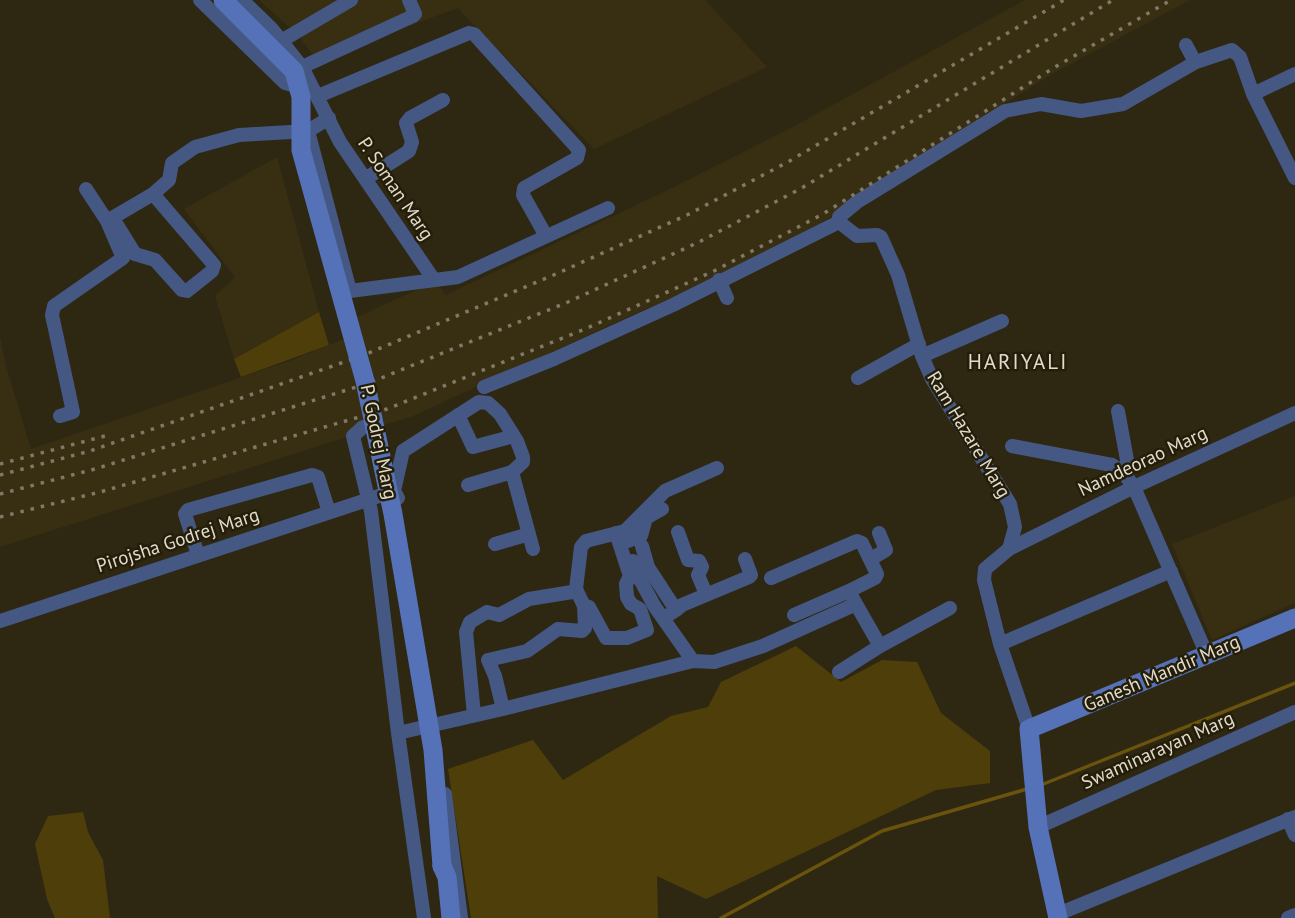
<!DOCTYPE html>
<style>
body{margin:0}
canvas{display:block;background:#2e2712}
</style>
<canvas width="1295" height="918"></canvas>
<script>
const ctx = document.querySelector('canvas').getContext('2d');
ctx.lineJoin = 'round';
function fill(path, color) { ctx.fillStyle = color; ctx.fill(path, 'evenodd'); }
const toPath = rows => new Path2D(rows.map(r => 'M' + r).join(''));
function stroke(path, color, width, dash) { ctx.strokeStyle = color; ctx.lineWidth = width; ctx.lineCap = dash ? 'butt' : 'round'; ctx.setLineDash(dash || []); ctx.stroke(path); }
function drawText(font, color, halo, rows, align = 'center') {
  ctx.font = font + ' "PT Sans",sans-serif'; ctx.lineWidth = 5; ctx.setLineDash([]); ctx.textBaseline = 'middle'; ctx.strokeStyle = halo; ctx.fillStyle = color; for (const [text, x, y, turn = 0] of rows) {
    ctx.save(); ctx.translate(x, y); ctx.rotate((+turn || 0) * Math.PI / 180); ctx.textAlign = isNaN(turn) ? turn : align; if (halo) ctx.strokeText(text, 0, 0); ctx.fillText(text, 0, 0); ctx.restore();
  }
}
const built = toPath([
 [259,0,705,0,767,67,594,149,458,8,317,60,298,35],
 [1025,0,1190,0,1052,74,860,195,852,205,796,237,660,305,645,309,413,416,0,547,0,337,6,366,31,449,289,361,344,339,342,324,436,281,446,295,666,191,789,129],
 [277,157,319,312,234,359,215,296,235,277,184,209],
 [1295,496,1295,603,1212,640,1172,544]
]);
const green = toPath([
 [319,312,329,345,241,377,234,359],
 [796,646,841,682,882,660,917,662,941,713,990,751,990,783,936,790,706,899,657,876,658,918,471,918,448,769,533,740,563,780,671,716,708,707,721,682],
 [83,812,88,832,103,860,110,918,55,918,47,899,35,844,48,816]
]);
const stream = toPath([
 [1041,785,1295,683],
 [721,918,882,831,1027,789]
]);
const street = toPath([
 [200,0,285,83,304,88],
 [242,0,272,29,302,67,340,142,434,280],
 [281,41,351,0],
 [1186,45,1195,62],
 [302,67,413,16,415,14,409,0],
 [1253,94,1295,74],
 [318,96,469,33,474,34,579,150,577,158,524,188,523,195,546,236],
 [329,118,308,131,350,291,458,277,608,208],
 [365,179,409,151,412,142,406,123,410,118,443,100],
 [86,189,107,221,153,194,169,180,172,163,195,147,239,135,308,131],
 [839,222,857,236,877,235,881,237,898,275,922,356,932,379,1010,504,1015,527,1009,549,985,569,984,580,1000,644,1029,729],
 [117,225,135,254,155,260,182,290,187,291,212,271,214,265,153,194],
 [719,280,727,298],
 [922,356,1002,321],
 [858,378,919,344],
 [484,387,554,359,673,305,839,222,839,217,857,202,1005,111,1041,104,1081,111,1123,104,1196,62,1232,50,1240,57,1253,94,1295,178],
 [1118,411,1127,460,1127,478],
 [458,415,473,447,514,436],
 [60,416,73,412,52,315,54,306,123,258,107,221],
 [363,427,353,436,371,511,398,733,424,918],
 [1012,446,1112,465,1123,472,1134,487,1207,655],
 [468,485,512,472],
 [398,498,394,491,403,451,479,402,488,403,500,414,517,441,523,457,523,462,512,472,533,549],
 [625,531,665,491,717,468],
 [678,532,688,560,699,561,702,567,698,575,706,594],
 [628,541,641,536,646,518,662,509],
 [495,544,529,534],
 [642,546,648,567,676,610,670,614],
 [1009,549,1134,487,1295,413],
 [198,555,185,514,188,510,312,475,318,477,329,512],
 [871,559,886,550,879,533],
 [633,561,637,574,655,607,693,661],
 [771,578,857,541,862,543,877,574,875,578,849,591,856,604],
 [584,605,589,607,606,638,627,638,647,630,640,609,631,604,627,597,626,584,630,576,616,533],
 [676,610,682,605,749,577,751,575,745,559],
 [794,615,849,591],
 [0,621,394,491],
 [1000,644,1171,571],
 [839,672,880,646],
 [503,709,495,676,488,660,527,651,558,629,582,631,585,628,584,606,576,589],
 [474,715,466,632,470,622,487,612,499,615,529,599,572,592,576,589,581,547,586,541,625,531],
 [398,733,503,709,693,661,714,662,763,646,856,604,880,646,950,608],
 [445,794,461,918],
 [1288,819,1295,835],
 [1038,827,1295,712],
 [1058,914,1295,817],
 [1288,918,1295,915]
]);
const secondary = toPath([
 [442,866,447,877,451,918],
 [1058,918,1038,827,1029,729,1295,618]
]);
const rail = toPath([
 [0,464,105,436],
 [0,475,90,451,364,355,556,274,687,215,786,163,1064,0],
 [0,494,95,469,369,383,568,302,697,243,800,189,1113,0],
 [0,517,100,492,387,409,585,329,714,271,823,214,1055,67,1171,0]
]);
const secondaryBridge = toPath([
 [223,0,294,71,301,97,301,150,365,381,393,514,433,750,442,866]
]);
const streetNames = [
 ["P. Soman Marg",395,189,56],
 ["Ram Hazare Marg",968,435,59],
 ["P. Godrej Marg",378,442,78],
 ["Namdeorao Marg",1143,462,-25],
 ["Pirojsha Godrej Marg",178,541,-18],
 ["Ganesh Mandir Marg",1162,674,-23],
 ["Swaminarayan Marg",1158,751,-24]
];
const neighbourhoodNames = [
 ["HARIYALI",1018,363]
];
fill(built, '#382e12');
fill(green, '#4e3e0a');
stroke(stream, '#69530d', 3.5);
stroke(street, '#455884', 14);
stroke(secondary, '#5572b8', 19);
stroke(rail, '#7f7968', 3.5, [3.5, 7]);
stroke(secondaryBridge, '#5572b8', 19);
drawText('19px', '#e0dbcf', '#241d08', streetNames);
ctx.letterSpacing = '2px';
drawText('21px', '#e0dbcf', '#241d08', neighbourhoodNames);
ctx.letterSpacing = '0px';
</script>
